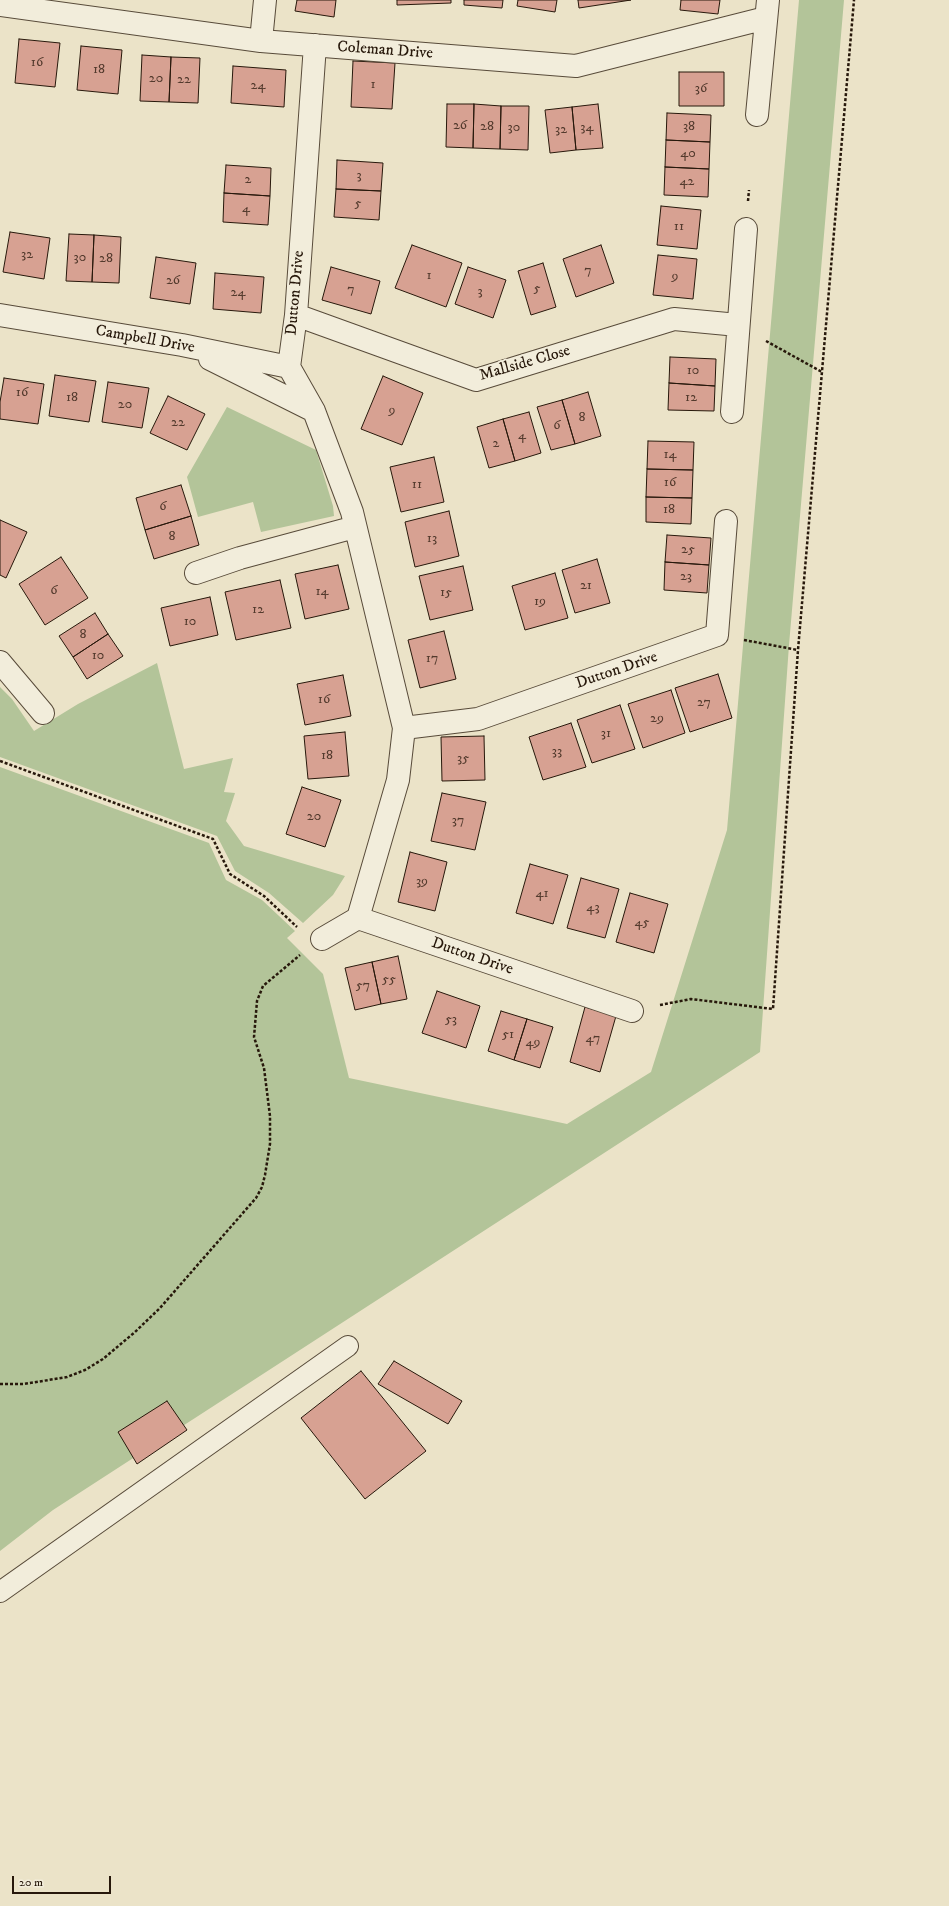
<!DOCTYPE html>
<style>
body{margin:0}
#map{position:relative;width:949px;height:1906px;overflow:hidden;background:#ebe3c8;font-family:"IM FELL DW Pica",serif}
canvas{display:block}
.scale{position:absolute;left:12px;top:1876px;width:99px;height:18px;box-sizing:border-box;border:2px solid #27180b;border-top:0;padding-left:5px;font-size:12px;line-height:14px;white-space:nowrap;color:#27180b;-webkit-text-stroke:3px #f2eddb;paint-order:stroke}
</style>
<div id="map">
<canvas width="949" height="1906"></canvas>
<div class="scale">20 m</div>
</div>
<script>
const ctx = document.querySelector('canvas').getContext('2d');
ctx.lineJoin = 'round';
function fill(path, color) { ctx.fillStyle = color; ctx.fill(path, 'evenodd'); }
const toPath = rows => new Path2D(rows.map(r => 'M' + r).join(''));
function stroke(path, color, width, dash) { ctx.strokeStyle = color; ctx.lineWidth = width; ctx.lineCap = dash ? 'butt' : 'round'; ctx.setLineDash(dash || []); ctx.stroke(path); }
function drawText(font, color, halo, rows, align = 'center') {
  ctx.font = font + ' "IM FELL DW Pica",serif'; ctx.lineWidth = 3.5; ctx.setLineDash([]); ctx.textBaseline = 'middle'; ctx.strokeStyle = halo; ctx.fillStyle = color; for (const [text, x, y, turn = 0] of rows) {
    ctx.save(); ctx.translate(x, y); ctx.rotate((+turn || 0) * Math.PI / 180); ctx.textAlign = isNaN(turn) ? turn : align; if (halo) ctx.strokeText(text, 0, 0); ctx.fillText(text, 0, 0); ctx.restore();
  }
}
const green = toPath([
 [799,0,844,0,789,645,760,1052,53,1510,0,1551,0,767,209,843,226,880,262,900,295,931,287,938,323,974,349,1078,567,1124,651,1072,727,830],
 [227,407,316,450,333,506,334,516,261,532,253,502,198,517,187,477],
 [157,663,184,769,233,758,224,792,235,793,226,821,244,846,345,876,333,895,303,923,269,893,235,871,217,836,0,757,0,687,12,699,34,731,78,704]
]);
const building = toPath([
 [297,0,336,0,334,17,295,11,297,0],
 [397,0,451,0,451,3,397,5,397,0],
 [464,0,503,0,502,8,464,5,464,0],
 [518,0,557,0,555,12,517,6,518,0],
 [578,0,631,0,579,8,578,0],
 [681,0,720,0,718,14,680,10,681,0],
 [19,39,60,43,55,87,15,83,19,39],
 [81,46,122,50,118,94,77,90,81,46],
 [142,55,171,57,169,102,140,101,142,55],
 [171,57,200,58,198,103,169,102,171,57],
 [353,61,395,63,392,109,351,107,353,61],
 [233,66,286,70,284,107,231,103,233,66],
 [679,72,724,72,724,106,679,106,679,72],
 [447,104,474,104,473,148,446,147,447,104],
 [474,104,501,106,500,149,473,148,474,104],
 [598,104,603,148,576,150,572,107,598,104],
 [501,106,529,106,528,150,500,149,501,106],
 [572,107,576,150,550,153,545,110,572,107],
 [667,113,711,115,710,142,666,140,667,113],
 [666,140,710,142,709,169,665,167,666,140],
 [337,160,383,163,381,191,336,189,337,160],
 [226,165,271,168,270,196,224,193,226,165],
 [665,167,709,169,708,197,664,195,665,167],
 [336,189,381,191,379,220,334,217,336,189],
 [224,193,270,196,268,225,223,222,224,193],
 [661,206,701,210,697,249,657,245,661,206],
 [10,232,50,238,44,279,3,272,10,232],
 [69,234,94,235,92,282,66,281,69,234],
 [94,235,121,237,119,283,92,282,94,235],
 [412,245,462,263,446,307,395,288,412,245],
 [601,245,614,283,576,297,563,259,601,245],
 [658,255,697,259,693,299,653,295,658,255],
 [156,257,196,263,190,304,150,298,156,257],
 [543,263,556,307,531,315,518,271,543,263],
 [331,267,380,281,371,314,322,300,331,267],
 [468,267,506,280,493,318,455,304,468,267],
 [215,273,264,277,261,313,213,309,215,273],
 [670,357,716,359,715,386,669,383,670,357],
 [55,375,96,381,89,422,49,416,55,375],
 [383,376,423,393,402,445,361,429,383,376],
 [4,378,44,384,38,424,0,419,0,402,4,378],
 [108,382,149,388,142,428,102,422,108,382],
 [669,383,715,386,714,411,668,410,669,383],
 [588,392,601,436,575,444,562,400,588,392],
 [168,396,205,414,187,450,150,433,168,396],
 [562,400,575,444,551,450,537,407,562,400],
 [529,412,541,453,515,461,503,419,529,412],
 [503,419,515,461,489,468,477,427,503,419],
 [648,441,694,442,693,470,647,469,648,441],
 [434,457,444,502,401,512,390,467,434,457],
 [647,469,693,470,692,498,646,497,647,469],
 [181,485,191,516,145,530,136,498,181,485],
 [646,497,692,498,691,524,646,522,646,497],
 [449,511,459,556,415,567,405,522,449,511],
 [191,516,199,545,154,559,145,530,191,516],
 [0,520,27,532,6,578,0,575,0,520],
 [667,535,711,538,709,565,665,562,667,535],
 [61,557,88,598,45,625,19,584,61,557],
 [597,559,610,603,575,613,562,570,597,559],
 [665,562,709,565,707,593,664,590,665,562],
 [338,565,349,609,305,619,295,574,338,565],
 [463,566,473,610,430,620,419,576,463,566],
 [555,573,568,618,525,630,512,586,555,573],
 [280,580,291,628,236,640,225,592,280,580],
 [210,597,218,635,170,646,161,608,210,597],
 [95,613,108,634,73,657,59,636,95,613],
 [444,631,456,679,420,688,408,640,444,631],
 [108,634,123,656,87,679,73,657,108,634],
 [718,674,732,718,690,732,675,688,718,674],
 [343,675,351,716,305,725,297,684,343,675],
 [671,690,685,733,643,748,628,704,671,690],
 [620,705,635,749,592,763,577,720,620,705],
 [571,723,586,767,543,780,529,737,571,723],
 [345,732,349,776,308,779,304,736,345,732],
 [484,736,485,780,442,781,441,737,484,736],
 [302,787,341,800,325,847,286,834,302,787],
 [442,793,486,802,475,850,431,841,442,793],
 [410,852,447,862,435,911,398,902,410,852],
 [530,864,568,875,553,924,516,913,530,864],
 [581,878,619,889,605,938,567,928,581,878],
 [630,893,668,904,654,953,616,942,630,893],
 [398,956,407,999,381,1004,372,962,398,956],
 [372,962,381,1004,355,1010,345,968,372,962],
 [437,991,480,1006,466,1048,422,1033,437,991],
 [585,1007,616,1016,600,1072,570,1062,585,1007],
 [501,1011,527,1019,514,1060,488,1051,501,1011],
 [527,1019,553,1027,540,1068,514,1060,527,1019],
 [394,1361,462,1401,448,1424,378,1384,394,1361],
 [361,1371,426,1451,365,1499,301,1418,361,1371],
 [167,1401,187,1430,137,1464,118,1432,167,1401]
]);
const path = toPath([
 [748,201,749,190],
 [766,341,822,372],
 [744,640,798,650],
 [0,761,213,839,230,874,264,896,297,927],
 [660,1005,691,999,773,1009,798,650,854,0],
 [0,1384,24,1384,67,1377,85,1370,103,1359,135,1332,160,1308,256,1198,262,1187,265,1175,270,1144,270,1116,264,1068,254,1037,257,1001,263,986,300,955]
]);
const service = toPath([
 [0,1592,348,1346]
]);
const minor = toPath([
 [0,5,261,41,576,66,766,18],
 [261,41,265,0],
 [315,45,296,315,289,367,314,411,352,512,404,728,398,780,358,918,322,939],
 [757,115,768,0],
 [0,315,182,345,289,367],
 [296,315,476,380,674,319,738,325],
 [210,359,314,411],
 [732,412,746,229],
 [196,573,240,558,355,527],
 [0,662,43,713],
 [404,728,478,719,717,635,726,521],
 [358,918,632,1011]
]);
const numberNames = [
 ["16",37,63],
 ["18",99,70],
 ["20",156,79],
 ["22",184,80],
 ["1",373,85],
 ["24",258,86],
 ["36",701,89],
 ["26",460,126],
 ["28",487,127],
 ["38",689,127],
 ["30",514,128],
 ["34",587,128],
 ["32",561,130],
 ["40",688,154],
 ["3",359,176],
 ["2",248,180],
 ["42",687,182],
 ["5",358,204],
 ["4",246,209],
 ["11",679,227],
 ["32",27,255],
 ["30",80,258],
 ["28",106,259],
 ["7",588,271],
 ["1",429,276],
 ["9",675,277],
 ["26",173,281],
 ["5",537,289],
 ["7",351,290],
 ["3",480,292],
 ["24",238,293],
 ["10",693,371],
 ["16",22,393],
 ["18",72,398],
 ["12",691,398],
 ["20",125,405],
 ["9",392,411],
 ["8",582,418],
 ["22",178,423],
 ["6",557,426],
 ["4",522,436],
 ["2",496,444],
 ["14",670,455],
 ["16",670,483],
 ["11",417,485],
 ["6",163,507],
 ["18",669,510],
 ["8",172,537],
 ["13",432,539],
 ["25",688,550],
 ["23",686,577],
 ["21",586,586],
 ["6",54,591],
 ["14",322,592],
 ["15",446,593],
 ["19",540,602],
 ["12",258,610],
 ["10",190,622],
 ["8",83,635],
 ["10",98,656],
 ["17",432,659],
 ["16",324,700],
 ["27",704,703],
 ["29",657,719],
 ["31",606,734],
 ["33",557,752],
 ["18",327,756],
 ["35",463,759],
 ["20",314,817],
 ["37",458,821],
 ["39",422,882],
 ["41",542,894],
 ["43",593,908],
 ["45",642,923],
 ["55",389,980],
 ["57",363,986],
 ["53",451,1020],
 ["51",508,1035],
 ["47",593,1039],
 ["49",533,1043]
];
const streetNames = [
 ["Coleman Drive",385,51,4],
 ["Dutton Drive",296,293,-85],
 ["Campbell Drive",145,340,10],
 ["Mallside Close",525,364,-16],
 ["Dutton Drive",617,671,-19],
 ["Dutton Drive",472,957,19]
];
fill(green, '#b3c499');
fill(building, '#d7a192');
stroke(building, '#27180b', 1);
stroke(service, '#584b3a', 22);
stroke(minor, '#584b3a', 24);
stroke(path, '#27180b', 2.5, [3, 2]);
stroke(service, '#f2eddb', 20);
stroke(minor, '#f2eddb', 22);
drawText('14px', '#533a2d', null, numberNames);
drawText('16px', '#27180b', '#f2eddb', streetNames);
</script>
